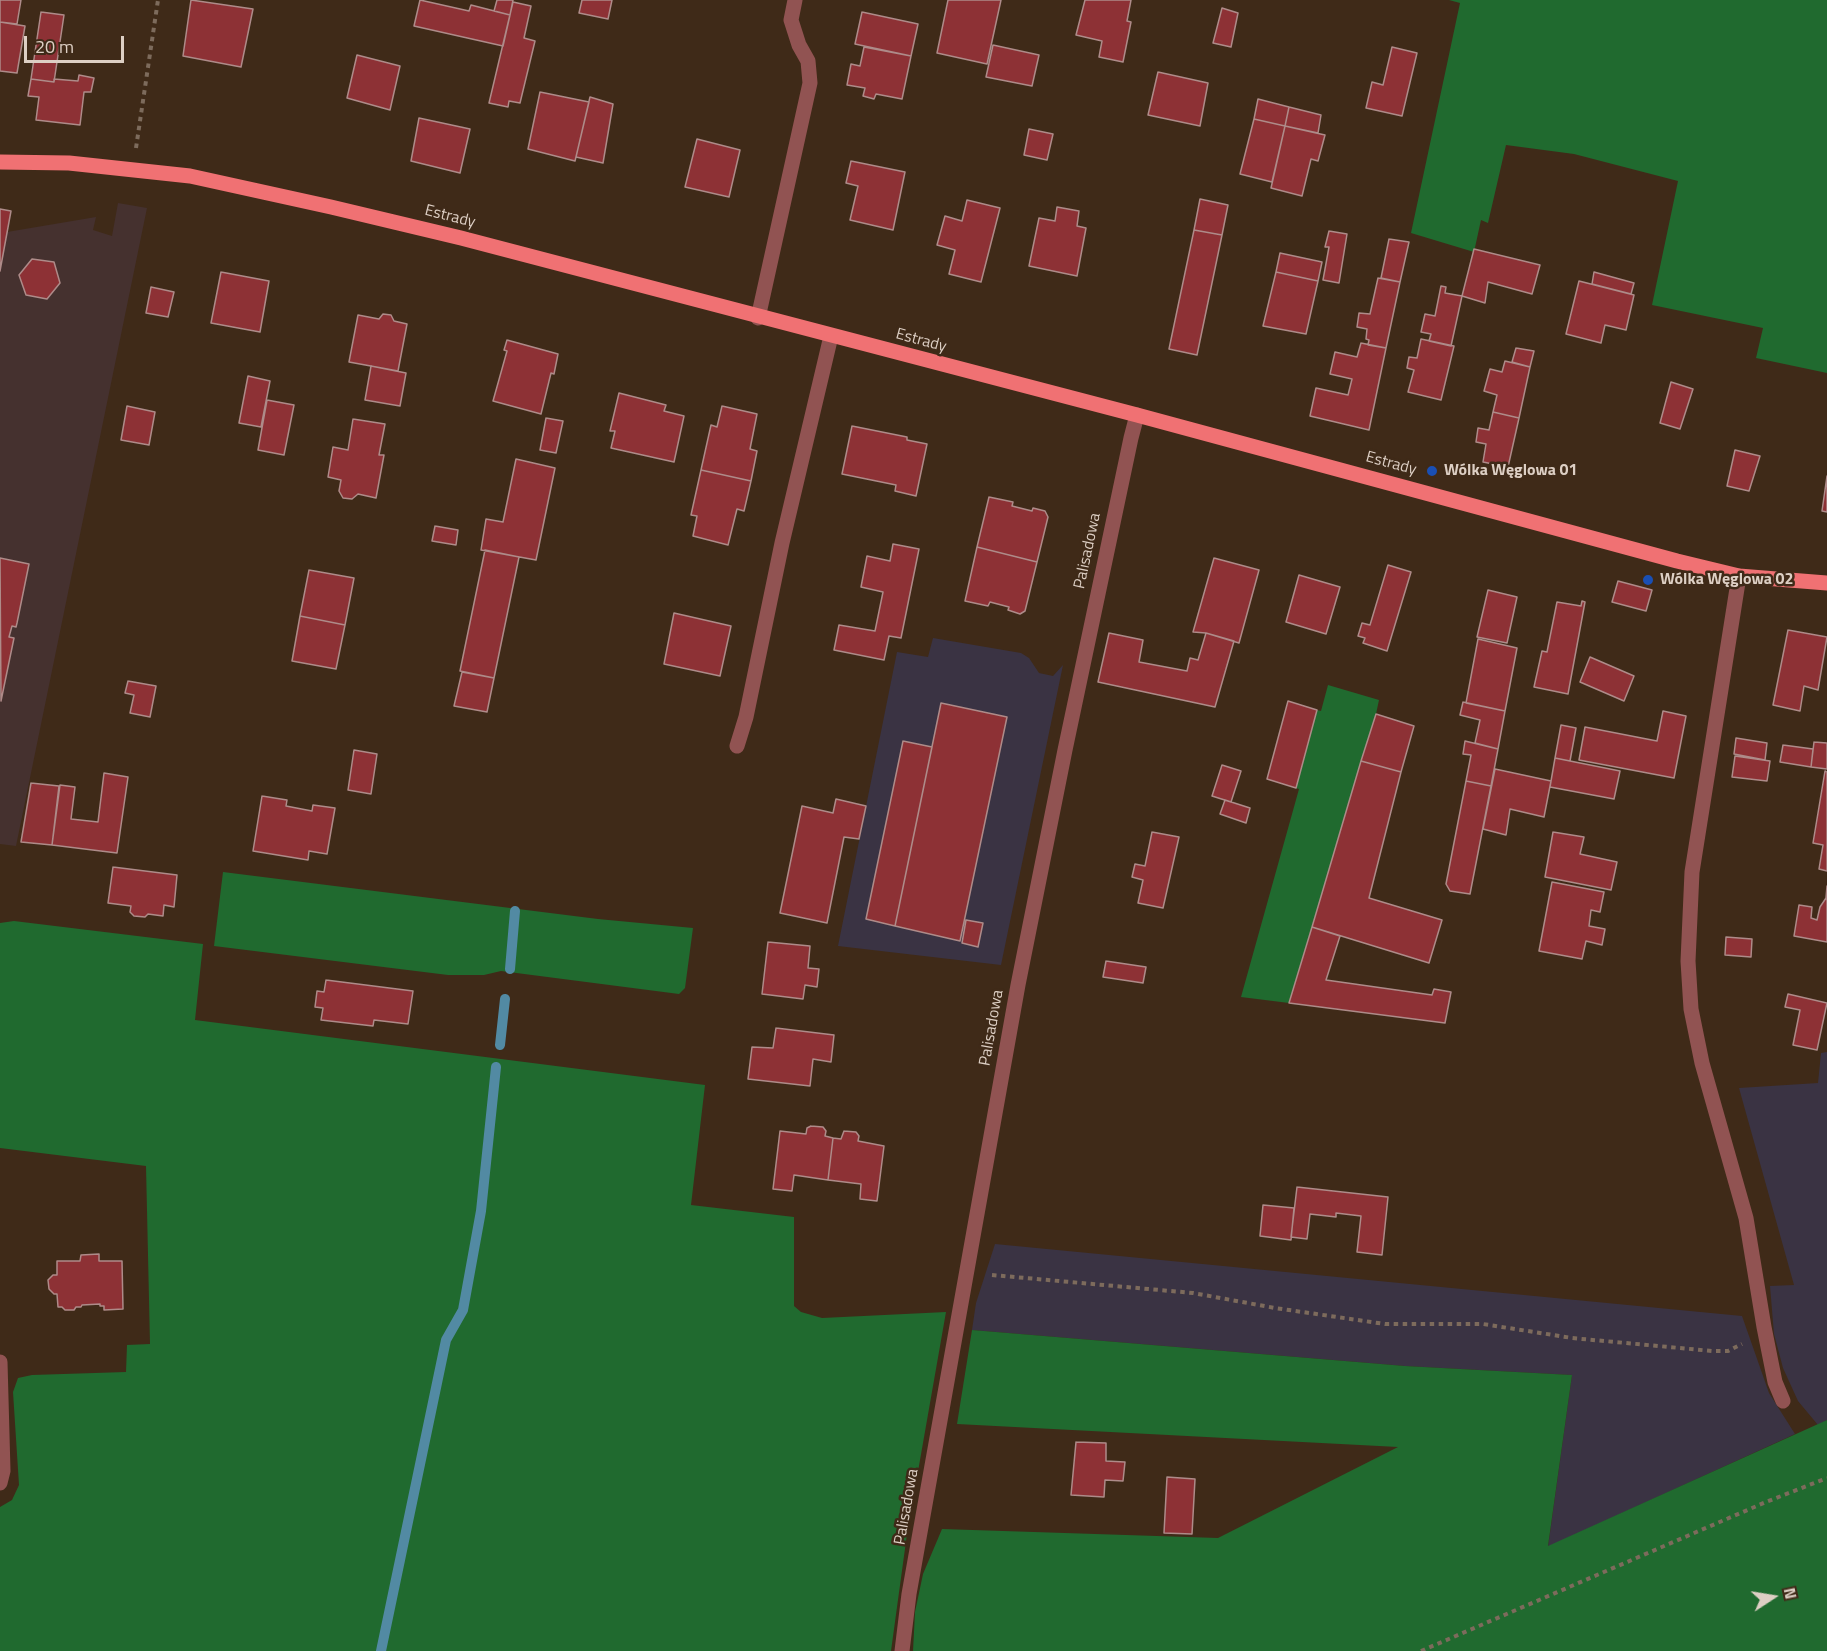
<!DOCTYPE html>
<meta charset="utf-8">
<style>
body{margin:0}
#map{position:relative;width:1827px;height:1651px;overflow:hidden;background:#3f2a18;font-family:"Titillium Web",sans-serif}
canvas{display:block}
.north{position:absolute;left:1743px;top:1567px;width:60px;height:60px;-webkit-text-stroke:4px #3f2a18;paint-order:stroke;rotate:78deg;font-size:16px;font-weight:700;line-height:24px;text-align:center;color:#ddcfc4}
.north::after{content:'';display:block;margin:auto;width:21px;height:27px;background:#ddcfc4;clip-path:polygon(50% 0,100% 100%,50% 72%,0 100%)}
.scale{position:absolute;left:24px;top:36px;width:100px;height:27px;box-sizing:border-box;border:3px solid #ddcfc4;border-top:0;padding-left:8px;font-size:18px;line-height:21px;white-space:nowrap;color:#ddcfc4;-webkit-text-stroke:4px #3f2a18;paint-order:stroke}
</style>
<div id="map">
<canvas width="1827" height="1651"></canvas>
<div class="north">N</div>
<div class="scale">20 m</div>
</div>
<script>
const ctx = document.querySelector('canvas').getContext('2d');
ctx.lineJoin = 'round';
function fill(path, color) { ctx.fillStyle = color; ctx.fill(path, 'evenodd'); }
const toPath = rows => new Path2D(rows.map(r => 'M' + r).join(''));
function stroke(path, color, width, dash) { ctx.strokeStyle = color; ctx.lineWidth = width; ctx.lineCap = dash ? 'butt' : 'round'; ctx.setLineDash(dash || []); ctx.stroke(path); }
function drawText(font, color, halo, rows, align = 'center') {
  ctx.font = font + ' "Titillium Web",sans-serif'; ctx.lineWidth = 5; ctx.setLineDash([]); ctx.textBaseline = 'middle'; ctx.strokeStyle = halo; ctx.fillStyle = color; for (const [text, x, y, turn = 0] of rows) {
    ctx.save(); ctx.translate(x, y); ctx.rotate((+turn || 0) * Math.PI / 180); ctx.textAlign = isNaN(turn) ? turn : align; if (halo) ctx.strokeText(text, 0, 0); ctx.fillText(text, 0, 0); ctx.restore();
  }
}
const commercial = toPath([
 [118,203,147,208,16,846,0,844,0,271,7,232,96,217,93,230,112,236]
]);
const industrial = toPath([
 [933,638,1021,653,1029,658,1039,673,1053,676,1063,665,1001,965,838,946,897,652,928,657],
 [1827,1052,1827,1420,1818,1425,1798,1401,1783,1368,1774,1334,1770,1286,1794,1285,1739,1088,1818,1083,1821,1053],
 [995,1244,1742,1316,1769,1393,1795,1434,1548,1547,1572,1375,1405,1366,972,1330,976,1303]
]);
const green = toPath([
 [1449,0,1827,0,1827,373,1756,358,1763,328,1652,305,1678,181,1574,154,1506,145,1488,223,1481,220,1474,252,1411,233,1460,3],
 [1328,685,1379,700,1376,714,1289,1003,1241,997,1299,789,1296,788,1317,710,1321,711],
 [223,872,598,919,693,928,685,988,679,994,501,971,484,975,448,975,214,946],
 [14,921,203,944,195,1020,705,1085,691,1205,794,1217,794,1306,801,1312,822,1318,946,1312,907,1534,891,1651,0,1651,0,1507,12,1500,19,1485,13,1392,18,1378,32,1375,126,1372,127,1345,150,1344,146,1166,0,1148,0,923],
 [972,1330,1405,1366,1572,1375,1548,1546,1827,1420,1827,1651,913,1651,915,1612,923,1574,942,1529,1218,1538,1398,1447,957,1424]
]);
const stream = toPath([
 [510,969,515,911],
 [500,1045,505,999],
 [381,1651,446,1340,463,1310,481,1211,496,1067]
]);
const building = toPath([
 [0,0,21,0,17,24,0,22,0,0],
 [191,0,253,9,241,67,183,56,191,0],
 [420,0,469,11,471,5,510,15,503,46,414,26,420,0],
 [497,0,513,0,510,15,494,11,497,0],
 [582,0,612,0,608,19,579,13,582,0],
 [948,0,1001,0,987,64,937,53,948,0],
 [1085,0,1131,0,1127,21,1131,22,1123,62,1099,57,1102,41,1076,35,1085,0],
 [513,2,531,6,524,38,535,41,520,103,509,101,508,107,489,103,513,2],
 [1222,8,1238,13,1231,47,1213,43,1222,8],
 [41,12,64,15,54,82,31,79,41,12],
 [862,12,918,24,911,56,855,44,862,12],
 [0,22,25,26,17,73,0,71,0,22],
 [993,45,1039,55,1032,86,986,77,993,45],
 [864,47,911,56,902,99,876,94,874,99,863,96,865,88,847,85,851,64,860,66,864,47],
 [1392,47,1417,53,1402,116,1366,108,1372,82,1383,85,1392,47],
 [357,55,400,66,390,110,347,98,357,55],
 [1158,72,1208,83,1200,126,1148,115,1158,72],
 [79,75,94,78,91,92,84,92,80,125,36,120,39,97,28,96,31,79,54,82,54,79,78,81,79,75],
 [540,92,589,102,575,161,528,149,540,92],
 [590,97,613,104,603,163,576,157,590,97],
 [1258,99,1289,107,1285,126,1254,119,1258,99],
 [1289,107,1321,115,1318,133,1285,126,1289,107],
 [419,118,470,129,460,173,411,161,419,118],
 [1254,119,1285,126,1272,182,1240,174,1254,119],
 [1285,126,1325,135,1318,161,1311,159,1302,196,1271,188,1285,126],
 [1029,129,1053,134,1047,160,1024,155,1029,129],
 [697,139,740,150,729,197,685,187,697,139],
 [851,161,905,172,893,230,850,220,858,186,846,183,851,161],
 [1200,199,1228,205,1222,235,1194,230,1200,199],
 [967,200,1000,208,981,282,949,274,955,250,937,245,945,216,962,221,967,200],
 [1057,207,1079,211,1077,226,1086,228,1077,276,1029,266,1039,218,1055,221,1057,207],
 [0,209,11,211,0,271,0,209],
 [1194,230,1222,235,1197,355,1169,349,1194,230],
 [1329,231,1347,234,1339,283,1323,280,1329,247,1325,247,1329,231],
 [1389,239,1409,242,1400,282,1381,278,1389,239],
 [1474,249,1540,265,1532,294,1488,282,1485,303,1462,296,1474,249],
 [1280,253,1322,262,1318,281,1276,272,1280,253],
 [32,259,54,262,60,283,47,299,26,295,19,275,32,259],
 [221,272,269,281,260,332,211,323,221,272],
 [1276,272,1318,281,1306,334,1263,326,1276,272],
 [1594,272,1634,283,1631,294,1592,284,1594,272],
 [1378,278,1400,282,1386,348,1368,345,1369,340,1366,339,1367,329,1357,327,1359,313,1370,314,1378,278],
 [1579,281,1634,295,1626,330,1605,325,1601,343,1566,334,1579,281],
 [1441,286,1446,287,1445,293,1462,296,1451,346,1429,341,1431,334,1421,332,1425,314,1435,316,1441,286],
 [151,287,174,292,168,317,146,313,151,287],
 [383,314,391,315,394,321,407,324,398,371,349,362,358,315,379,319,383,314],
 [1421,339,1454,346,1441,400,1408,392,1414,370,1407,368,1409,357,1417,358,1421,339],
 [507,340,558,354,554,374,551,373,541,414,493,401,507,351,504,350,507,340],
 [1361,343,1386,348,1369,430,1310,416,1316,388,1348,395,1352,379,1330,374,1335,352,1357,357,1361,343],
 [1516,348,1534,351,1530,367,1512,362,1516,348],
 [1505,361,1530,367,1519,418,1493,412,1497,395,1484,391,1490,369,1502,372,1505,361],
 [371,366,406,373,400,406,365,400,371,366],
 [248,376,270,381,261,427,239,423,248,376],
 [1671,382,1693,389,1680,429,1660,423,1671,382],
 [619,393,666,405,664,411,684,416,674,462,611,448,615,431,610,431,619,393],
 [267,400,294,405,284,455,258,450,267,400],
 [127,406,155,412,149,445,121,440,127,406],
 [722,406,757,414,750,449,757,451,751,481,701,470,711,425,717,427,722,406],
 [1493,412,1519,418,1508,467,1483,462,1486,444,1476,442,1478,428,1489,430,1493,412],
 [546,418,563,421,556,453,540,450,546,418],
 [353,419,385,424,379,455,384,455,376,498,358,494,352,499,343,498,339,491,341,480,328,477,333,447,348,450,353,419],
 [852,426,907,437,907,440,927,444,916,496,895,491,896,485,842,474,852,426],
 [1735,450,1760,456,1749,491,1727,486,1735,450],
 [516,459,555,468,536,560,481,550,486,519,503,522,516,459],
 [701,470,751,481,744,511,737,509,728,545,693,536,697,516,691,515,701,470],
 [1827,476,1827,512,1822,511,1827,476],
 [989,497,1013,502,1012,506,1032,511,1033,508,1045,511,1048,517,1037,562,977,547,989,497],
 [435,526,458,530,456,545,432,541,435,526],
 [893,544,919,549,901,638,889,636,884,660,834,650,839,625,875,631,883,592,861,587,867,556,890,561,893,544],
 [977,547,1037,562,1025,611,1020,614,1008,610,1009,607,990,602,988,606,965,601,977,547],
 [485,550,519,557,494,678,460,671,485,550],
 [0,558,29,564,17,623,16,627,12,626,9,637,14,638,1,701,0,558],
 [1214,558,1259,570,1239,643,1206,633,1193,632,1214,558],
 [1388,565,1411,572,1387,651,1363,643,1365,638,1358,636,1362,623,1370,625,1388,565],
 [309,570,354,578,345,625,300,616,309,570],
 [1299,575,1340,587,1326,634,1286,622,1299,575],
 [1618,581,1652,590,1646,611,1612,602,1618,581],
 [1488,590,1517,597,1507,643,1477,637,1488,590],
 [1582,601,1585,602,1568,694,1534,687,1542,651,1547,652,1557,602,1581,606,1582,601],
 [674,613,731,626,720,676,664,664,674,613],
 [300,616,345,625,336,669,292,661,300,616],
 [1788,630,1827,637,1818,690,1804,686,1800,711,1773,705,1788,630],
 [1109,633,1143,640,1139,662,1187,671,1190,658,1198,660,1206,633,1234,641,1215,707,1098,682,1109,633],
 [1478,639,1517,648,1505,711,1466,703,1478,639],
 [1590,657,1634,676,1624,701,1580,682,1590,657],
 [462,672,494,678,487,712,454,706,462,672],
 [128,681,156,686,150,717,130,713,134,695,125,693,128,681],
 [1288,701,1317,710,1296,788,1267,779,1288,701],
 [1463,702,1505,711,1498,749,1475,743,1480,720,1460,715,1463,702],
 [941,703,1007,717,960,941,895,926,941,703],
 [1663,711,1686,716,1674,778,1579,760,1585,727,1657,741,1663,711],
 [1376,714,1414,726,1401,772,1361,761,1376,714],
 [1561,725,1576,728,1570,761,1555,758,1561,725],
 [1736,738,1767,743,1765,760,1734,754,1736,738],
 [903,741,932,747,895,926,866,919,903,741],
 [1465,741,1498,749,1491,786,1466,781,1471,755,1463,754,1465,741],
 [1814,742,1827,743,1827,769,1811,767,1814,742],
 [1783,745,1813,749,1811,767,1780,762,1783,745],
 [354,750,377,754,371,794,348,790,354,750],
 [1735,756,1770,761,1767,781,1732,777,1735,756],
 [1555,758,1620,771,1614,799,1550,787,1555,758],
 [1361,761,1401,772,1369,898,1442,920,1429,963,1312,927,1361,761],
 [1222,765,1241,771,1231,802,1212,796,1222,765],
 [1495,769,1551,781,1544,817,1510,809,1506,835,1483,829,1495,769],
 [1825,771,1827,772,1827,871,1819,869,1823,845,1813,843,1825,771],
 [104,773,128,777,117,853,52,845,60,785,75,787,71,819,98,822,104,773],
 [1466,781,1491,786,1470,894,1450,891,1446,884,1466,781],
 [31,783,59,786,52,845,21,842,31,783],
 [262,796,287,800,286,806,312,811,313,805,335,808,327,854,309,851,308,860,253,851,262,796],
 [836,799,866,806,859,839,844,837,827,923,780,913,802,806,833,813,836,799],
 [1225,800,1250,808,1246,823,1220,814,1225,800],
 [1152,832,1179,837,1163,908,1138,903,1143,880,1132,877,1135,864,1145,866,1152,832],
 [1553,832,1584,837,1580,854,1617,862,1611,890,1545,877,1553,832],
 [113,867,177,875,174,907,164,905,163,916,148,914,145,917,134,916,130,912,131,906,108,903,113,867],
 [1552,882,1604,892,1600,912,1591,910,1589,926,1605,929,1602,945,1586,941,1582,959,1539,951,1552,882],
 [1827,886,1827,942,1794,936,1799,905,1812,907,1811,918,1817,920,1820,907,1826,898,1827,886],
 [966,920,983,923,978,947,962,943,966,920],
 [1312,927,1340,936,1326,980,1432,995,1434,989,1451,992,1445,1023,1289,1003,1312,927],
 [1726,937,1752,939,1751,957,1725,955,1726,937],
 [768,942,810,946,808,968,819,969,817,987,805,985,803,999,762,994,768,942],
 [1106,961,1146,967,1143,983,1103,977,1106,961],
 [326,980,413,991,408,1024,374,1020,373,1026,321,1020,323,1008,315,1007,317,991,324,992,326,980],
 [1788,994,1827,1003,1817,1050,1793,1045,1800,1010,1785,1007,1788,994],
 [776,1028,834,1035,831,1062,813,1059,810,1086,748,1079,752,1047,773,1048,776,1028],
 [811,1126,823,1127,826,1131,825,1136,833,1138,828,1180,794,1175,792,1191,773,1189,780,1131,806,1134,807,1128,811,1126],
 [844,1131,856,1132,859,1136,858,1141,884,1146,877,1201,860,1199,861,1184,828,1180,833,1138,841,1139,844,1131],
 [1297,1187,1388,1197,1382,1255,1357,1252,1361,1216,1336,1213,1336,1217,1310,1214,1307,1239,1291,1237,1297,1187],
 [1263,1205,1294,1208,1291,1240,1260,1236,1263,1205],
 [99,1254,99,1261,122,1261,123,1309,104,1310,104,1306,100,1306,100,1304,82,1305,81,1307,76,1307,74,1310,65,1310,62,1307,58,1307,57,1294,54,1294,49,1289,48,1280,53,1275,57,1275,57,1261,80,1261,81,1255,99,1254],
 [1076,1442,1106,1443,1106,1461,1125,1462,1123,1481,1105,1480,1104,1497,1071,1495,1076,1442],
 [1167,1477,1195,1479,1192,1534,1164,1533,1167,1477]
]);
const path = toPath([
 [136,148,158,0],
 [992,1275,1193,1293,1275,1308,1385,1324,1483,1324,1572,1338,1712,1351,1728,1351,1742,1344],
 [1421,1651,1766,1502,1827,1478]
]);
const minor = toPath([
 [758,318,810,83,808,61,799,45,791,20,795,0],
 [1739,576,1692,872,1688,961,1691,1009,1702,1063,1746,1218,1764,1327,1775,1382,1783,1401],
 [737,746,746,717,782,543,831,336],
 [0,1362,3,1471,0,1483],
 [902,1651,909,1594,1018,985,1065,750,1131,438,1137,415]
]);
const major = toPath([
 [0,162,69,163,190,176,331,207,461,238,1137,415,1677,561,1739,576,1827,583]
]);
const markers = [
 [1432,471,6,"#1a4fb4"],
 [1648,580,6,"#1a4fb4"]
];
const streetNames = [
 ["Estrady",450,217,14],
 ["Estrady",921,341,15],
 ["Estrady",1391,464,15],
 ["Palisadowa",1088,551,-78],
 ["Palisadowa",992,1028,-80],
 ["Palisadowa",907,1507,-80]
];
const poiNames = [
 ["Wólka Węglowa 01",1444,471],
 ["Wólka Węglowa 02",1660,580]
];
fill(commercial, '#45312f');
fill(industrial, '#3a3343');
fill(green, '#206a2f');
stroke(stream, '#528aa3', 10);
fill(building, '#8d3135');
stroke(building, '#ae8b89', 1.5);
stroke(path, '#7d6b5c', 4, [4.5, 4.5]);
stroke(minor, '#915352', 15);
stroke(major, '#f07173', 15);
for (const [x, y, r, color] of markers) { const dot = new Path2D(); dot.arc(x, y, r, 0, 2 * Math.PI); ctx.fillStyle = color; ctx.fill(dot); stroke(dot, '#3f2a18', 2); }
drawText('16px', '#ddcfc4', '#3f2a18', streetNames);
drawText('bold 16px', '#ddcfc4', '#3f2a18', poiNames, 'left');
</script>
